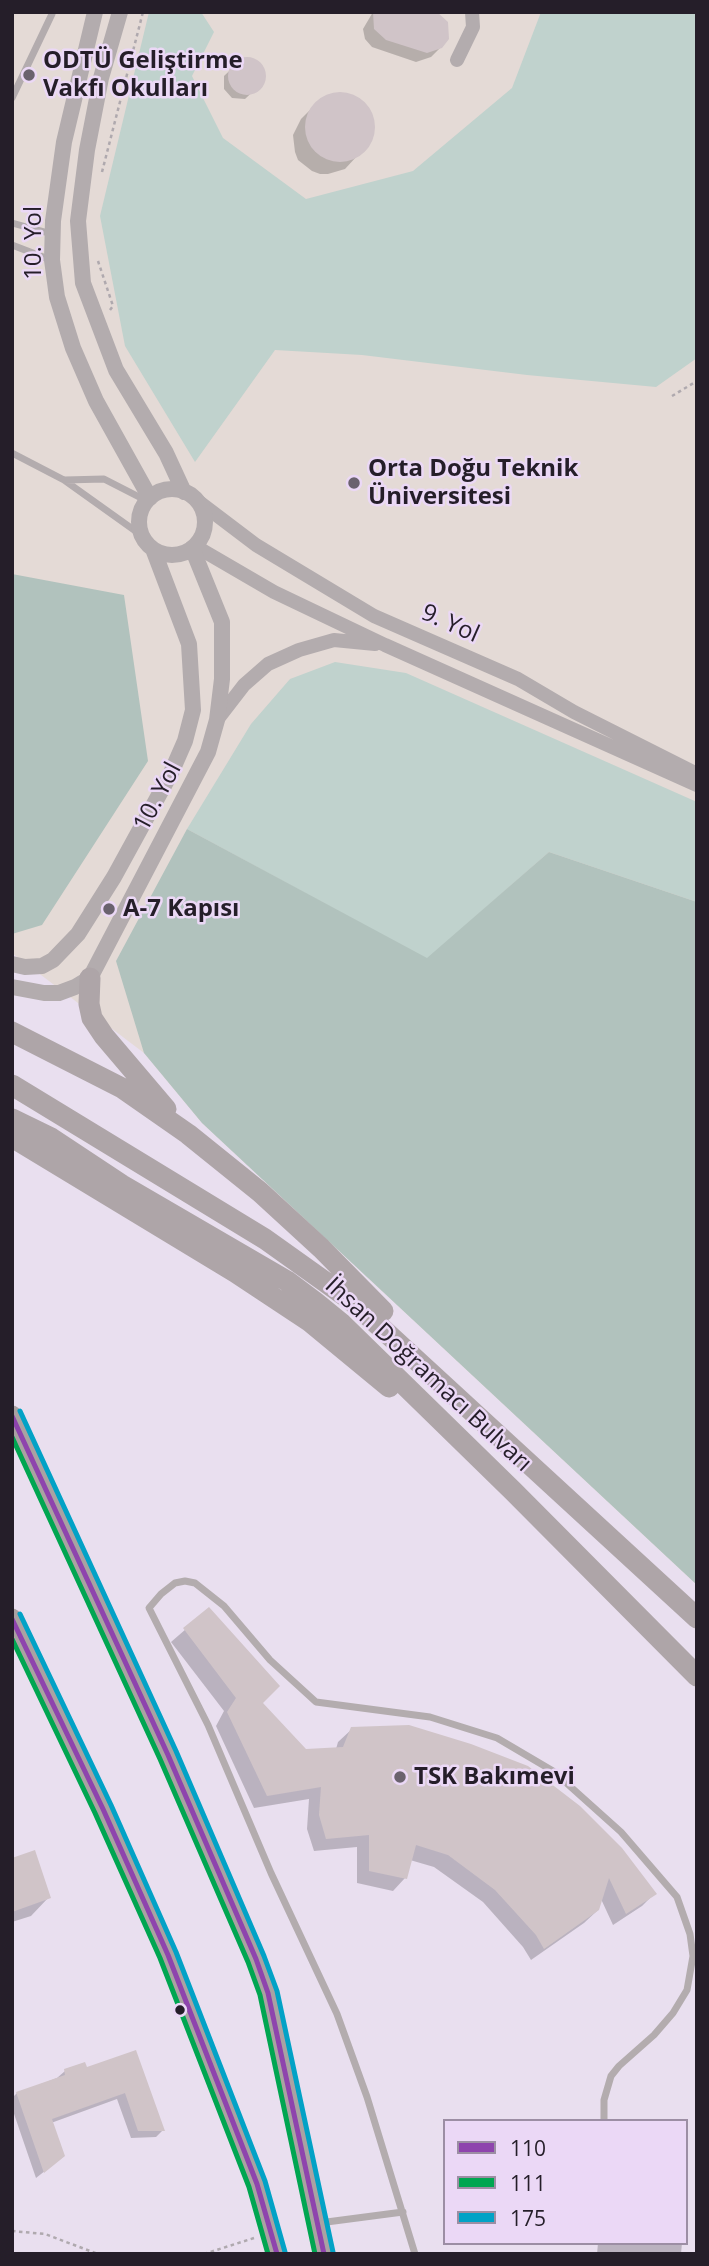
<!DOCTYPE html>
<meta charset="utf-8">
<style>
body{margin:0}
#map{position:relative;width:709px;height:2266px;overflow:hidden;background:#e9dfef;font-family:"Open Sans",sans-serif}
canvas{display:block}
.frame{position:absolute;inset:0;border:14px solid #251e29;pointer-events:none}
.legend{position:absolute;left:443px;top:2119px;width:245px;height:126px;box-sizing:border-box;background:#ebd8f6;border:2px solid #9c8ea4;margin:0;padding:9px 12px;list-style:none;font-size:21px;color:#251e29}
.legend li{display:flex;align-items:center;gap:14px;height:35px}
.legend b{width:35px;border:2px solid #9c8ea4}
</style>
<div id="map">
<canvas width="709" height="2266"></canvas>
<div class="frame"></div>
<ul class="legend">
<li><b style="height:9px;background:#8e44ad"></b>110</li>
<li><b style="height:9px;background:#00a651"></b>111</li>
<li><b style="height:9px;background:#02a2c6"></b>175</li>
</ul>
</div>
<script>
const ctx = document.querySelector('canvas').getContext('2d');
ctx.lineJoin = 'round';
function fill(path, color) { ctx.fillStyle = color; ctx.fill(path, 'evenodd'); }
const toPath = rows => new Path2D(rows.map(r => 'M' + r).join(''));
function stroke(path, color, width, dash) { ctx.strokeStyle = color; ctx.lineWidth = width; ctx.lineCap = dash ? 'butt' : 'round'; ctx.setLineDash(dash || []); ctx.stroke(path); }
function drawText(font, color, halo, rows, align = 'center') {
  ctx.font = font + ' "Open Sans",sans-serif'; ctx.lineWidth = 5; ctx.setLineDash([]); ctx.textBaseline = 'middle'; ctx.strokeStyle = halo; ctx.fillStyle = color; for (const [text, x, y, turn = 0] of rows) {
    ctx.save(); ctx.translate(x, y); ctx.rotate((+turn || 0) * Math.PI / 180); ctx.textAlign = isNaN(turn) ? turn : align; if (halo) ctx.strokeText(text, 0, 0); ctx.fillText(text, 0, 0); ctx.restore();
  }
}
const education = toPath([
 [12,12,697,12,697,1585,202,1123,144,1053,12,953]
]);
const green = toPath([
 [149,12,201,12,214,32,192,76,223,138,306,199,413,171,512,88,541,12,697,12,697,358,656,387,527,375,362,355,275,350,195,462,125,346,100,216],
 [335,662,406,673,697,802,697,902,549,852,427,959,187,829,251,724,290,679]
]);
const forest = toPath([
 [12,574,124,595,148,761,42,925,12,934],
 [187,829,427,958,549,852,697,902,697,1585,202,1123,144,1053,116,961]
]);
const shadow = toPath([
 [373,12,431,12,441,47,431,57,416,62,372,47,365,39,363,29],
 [241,60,254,61,263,71,262,83,245,99,232,98,224,89,224,76],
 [338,94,346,94,362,102,368,108,373,125,373,133,370,142,345,169,328,174,320,174,312,171,298,160,295,152,293,135,301,119,321,99],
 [209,1609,261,1703,305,1751,336,1749,338,1742,352,1729,655,1893,642,1906,613,1925,601,1899,598,1910,584,1923,531,1960,523,1947,483,1902,434,1867,410,1860,405,1878,393,1891,357,1883,357,1847,314,1851,307,1829,309,1799,254,1808,216,1726,224,1711,171,1642],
 [12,1860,49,1897,31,1916,12,1922],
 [135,2052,163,2130,156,2137,131,2138,117,2099,51,2123,55,2163,36,2178,12,2108,12,2098,17,2093,57,2078,65,2071,86,2069],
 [598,2243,682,2243,681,2254,597,2254]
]);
const building = toPath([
 [373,12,437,12,448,22,449,39,442,48,427,53,386,40,374,29],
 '228 76a19 19 0 1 1 38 0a19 19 0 1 1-38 0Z',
 '305 127a35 35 0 1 1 70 0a35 35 0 1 1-70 0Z',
 [209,1607,280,1686,263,1703,306,1749,343,1747,351,1727,409,1725,471,1744,528,1766,580,1806,622,1848,657,1894,626,1914,609,1878,599,1910,544,1949,536,1935,495,1890,448,1855,416,1845,407,1879,369,1871,369,1835,326,1839,319,1815,321,1787,267,1796,227,1712,236,1698,183,1628],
 [35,1850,51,1898,12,1912,12,1858],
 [136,2050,165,2131,138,2131,125,2093,52,2119,65,2156,44,2173,16,2092,65,2075,64,2069,85,2062,87,2067]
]);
const path = toPath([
 [102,172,143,12],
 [98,261,113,306,110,310],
 [672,396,697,381],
 [12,2231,45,2234,98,2254],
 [204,2254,254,2238]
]);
const service = toPath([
 [12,98,52,14],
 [12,223,52,234],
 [12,245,51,260],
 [12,453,64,480,141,535],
 [65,480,104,479,147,501],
 [319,2223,403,2212],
 [415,2254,367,2097,337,2014,271,1873,208,1725,149,1608,161,1594,175,1583,185,1581,195,1583,224,1606,270,1660,316,1702,430,1717,497,1738,553,1771,621,1832,677,1897,690,1934,693,1956,687,1990,673,2013,654,2035,619,2066,611,2076,604,2100,604,2121]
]);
const minor = toPath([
 [457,60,473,27,472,12],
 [194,498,256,545,374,616,518,679,574,712,697,774],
 [195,546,274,592,385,645,697,785],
 [217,720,244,685,268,664,299,650,334,640,375,644]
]);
const tertiary = toPath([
 [95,12,64,142,53,221,52,260,57,297,73,348,96,401,150,498],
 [120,12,101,78,87,150,78,221,83,283,116,370,166,453,184,492],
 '139 522a33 33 0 1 1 66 0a33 33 0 1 1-66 0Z',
 [12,964,25,967,42,966,53,960,78,934,114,877,171,773,185,741,193,710,189,644,153,549],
 [12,987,44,993,59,993,75,987,90,978,208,752,217,720,222,679,222,622,192,548]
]);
const secondary = toPath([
 [12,1415,168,1755,256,1959,268,1993,324,2254],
 [12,1618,103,1809,168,1955,257,2184,277,2254]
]);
const primary = toPath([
 [90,978,89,1004,92,1018,104,1036,166,1109],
 [12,1032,122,1088,188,1134,260,1192,321,1248,383,1311],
 [12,1085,265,1239,352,1301,697,1618],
 [12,1119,51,1138,122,1185,287,1281,315,1302,342,1324,513,1491,697,1676],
 [12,1137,235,1272,309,1321,389,1387]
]);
const bus1 = toPath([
 [12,1416,168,1755,256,1959,268,1993,324,2254],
 [12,1619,103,1809,168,1955,257,2184,277,2254]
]);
const bus2 = toPath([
 [12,1437,160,1759,248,1962,260,1995,315,2254],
 [12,1639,95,1813,160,1958,249,2187,268,2254]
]);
const bus3 = toPath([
 [20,1411,176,1751,264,1956,277,1991,333,2252],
 [20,1614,111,1805,176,1952,265,2181,285,2252]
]);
const markers = [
 [29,75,7,"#6a626e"],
 [354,483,7,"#6a626e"],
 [109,909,7,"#6a626e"],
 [400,1777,7,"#6a626e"],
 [180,2010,6,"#251e29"]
];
const poiNames = [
 ["ODTÜ Geliştirme",43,61],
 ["Vakfı Okulları",43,89],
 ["Orta Doğu Teknik",368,469],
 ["Üniversitesi",368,497],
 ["A-7 Kapısı",123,909],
 ["TSK Bakımevi",414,1777]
];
const streetNames = [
 ["10. Yol",34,243,-90],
 ["9. Yol",450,624,24],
 ["10. Yol",158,797,-62],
 ["İhsan Doğramacı Bulvarı",428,1375,43]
];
fill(education, '#e4dad6');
fill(green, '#c0d2cd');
fill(forest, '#b1c2bd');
fill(shadow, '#0003');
fill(building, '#d0c4c8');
stroke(path, '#afa9ae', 2.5, [3.5, 3.5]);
stroke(service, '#b3acae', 7);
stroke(minor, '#b3acae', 14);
stroke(tertiary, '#b3acae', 16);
stroke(secondary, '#aaa2a2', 19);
stroke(primary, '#aea5a8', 21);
stroke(bus1, '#8e44ad', 5);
stroke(bus2, '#00a651', 5);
stroke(bus3, '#02a2c6', 5);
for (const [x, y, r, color] of markers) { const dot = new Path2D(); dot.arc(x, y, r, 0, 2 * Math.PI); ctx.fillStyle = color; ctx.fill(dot); stroke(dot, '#ebd8f6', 2.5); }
drawText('bold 24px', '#251e29', '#ebd8f6', poiNames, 'left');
drawText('24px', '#251e29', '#ebd8f6', streetNames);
</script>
